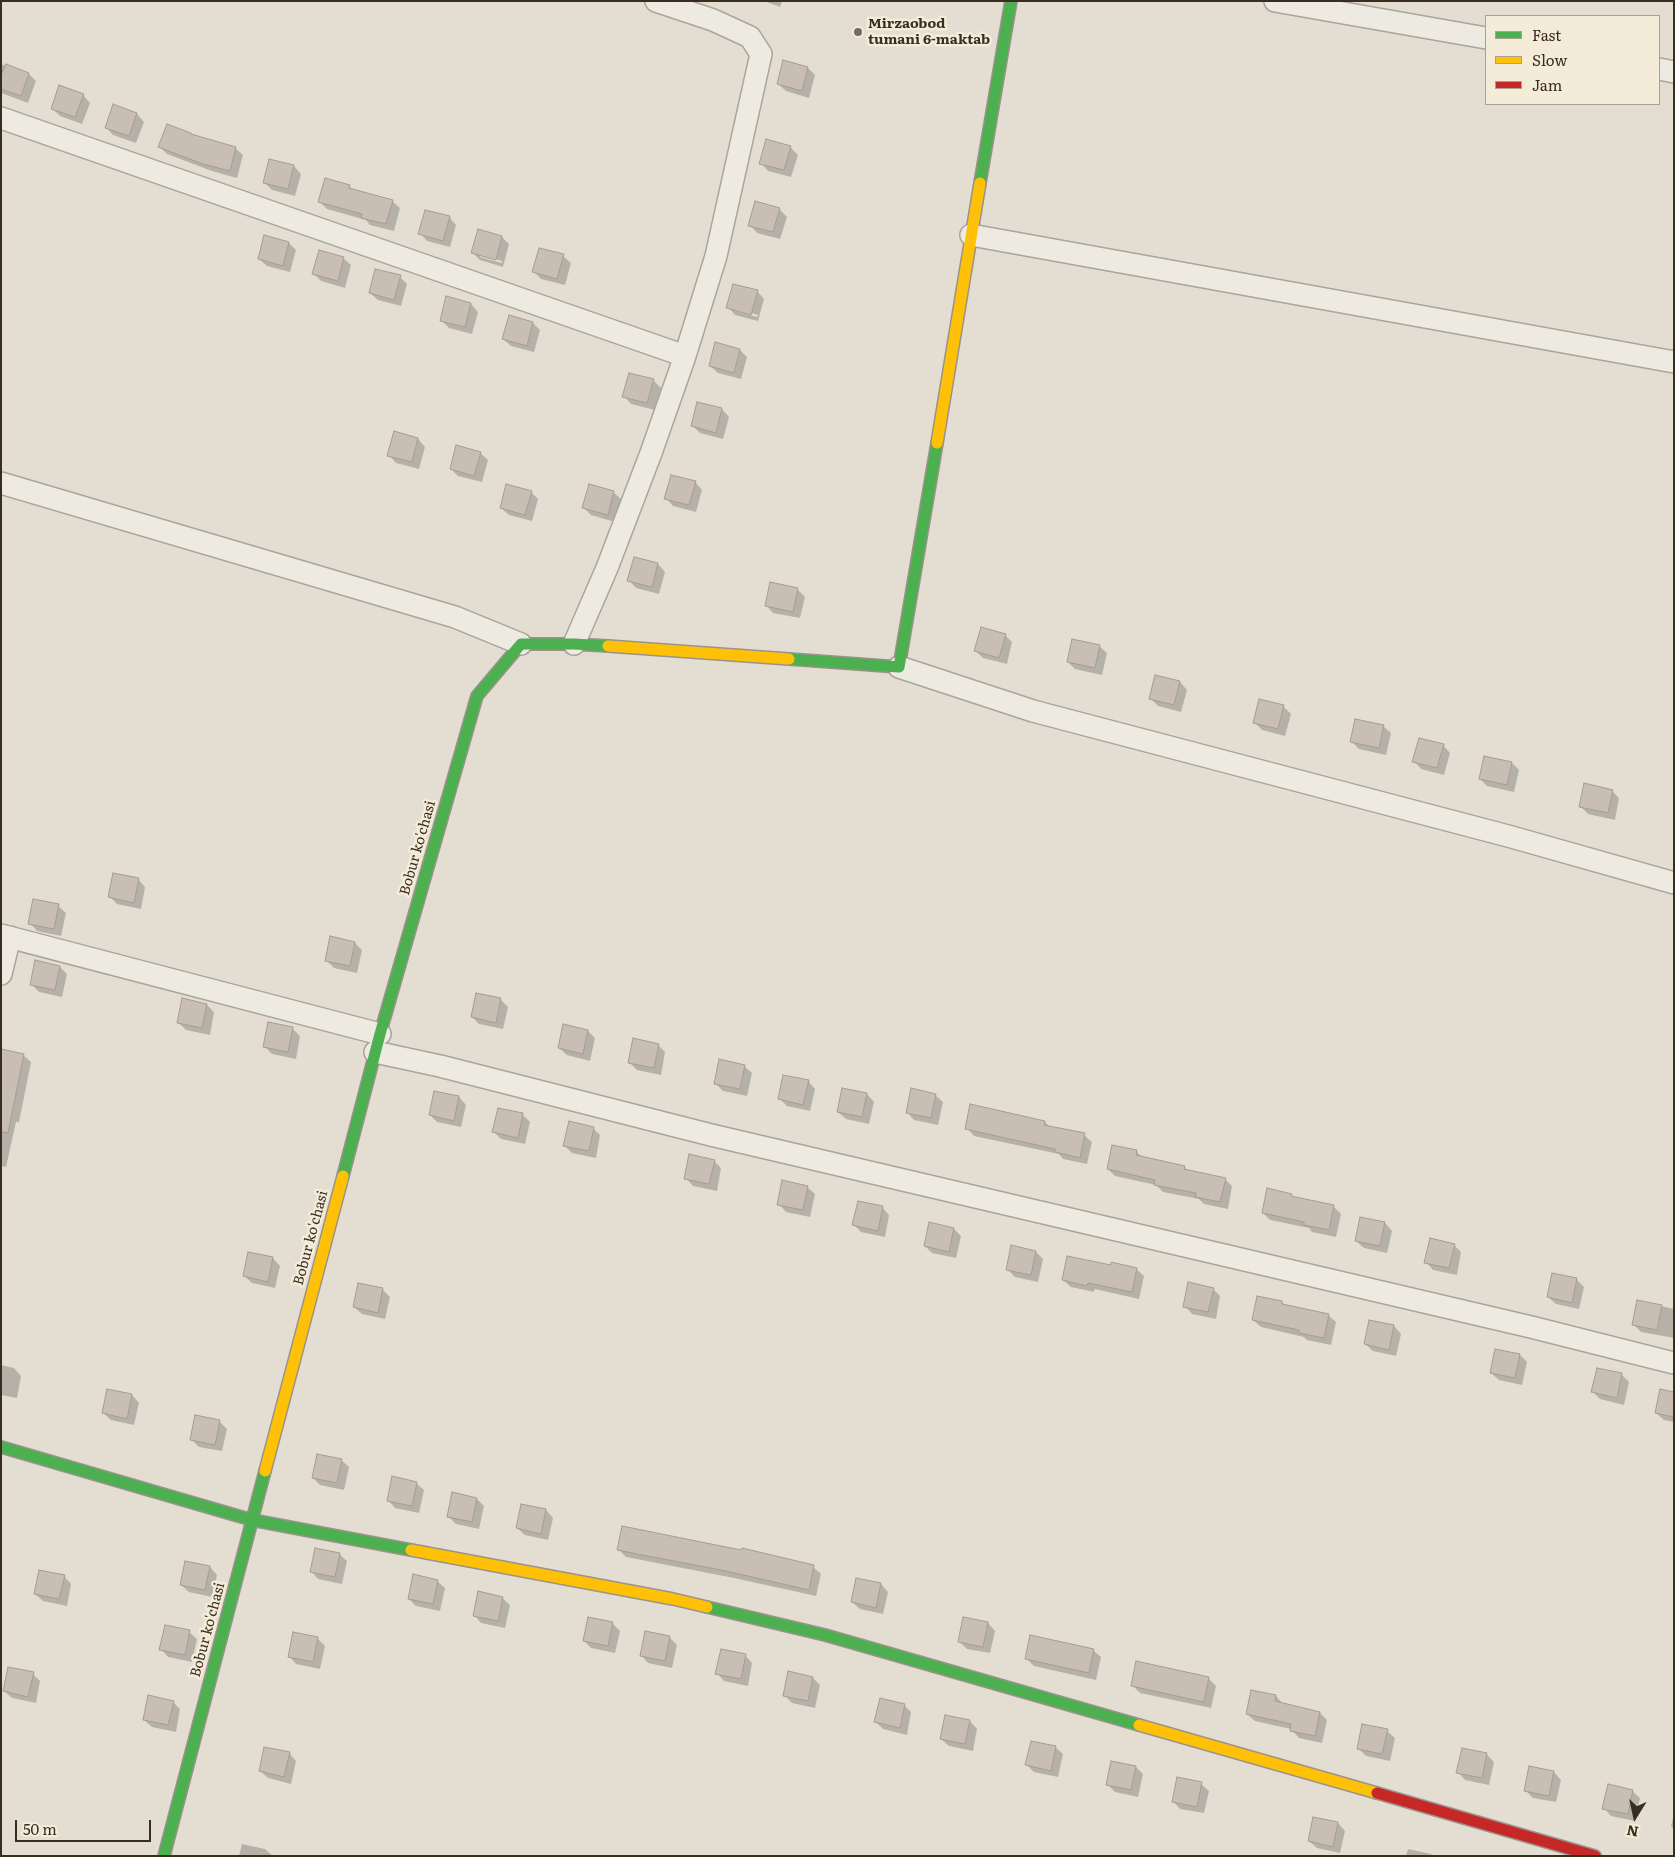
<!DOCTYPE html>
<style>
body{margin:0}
#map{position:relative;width:1675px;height:1857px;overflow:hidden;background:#e4ded2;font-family:Literata,serif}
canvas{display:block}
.frame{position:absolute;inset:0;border:2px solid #392d22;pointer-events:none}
.legend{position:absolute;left:1485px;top:15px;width:175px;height:90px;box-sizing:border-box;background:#f4ecd9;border:1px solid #a9a090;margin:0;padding:6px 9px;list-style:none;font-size:15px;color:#392d22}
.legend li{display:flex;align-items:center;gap:10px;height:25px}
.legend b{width:25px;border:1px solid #a9a090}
.north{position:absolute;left:1610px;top:1792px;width:50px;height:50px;-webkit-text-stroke:4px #f4ecd9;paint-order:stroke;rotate:190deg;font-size:14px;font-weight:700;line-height:20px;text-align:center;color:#392d22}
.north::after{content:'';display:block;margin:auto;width:18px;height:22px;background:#392d22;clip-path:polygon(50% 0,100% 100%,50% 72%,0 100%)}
.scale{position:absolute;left:15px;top:1820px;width:136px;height:22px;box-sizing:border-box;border:2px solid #392d22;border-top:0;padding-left:6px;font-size:15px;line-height:18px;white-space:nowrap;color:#392d22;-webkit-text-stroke:4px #f4ecd9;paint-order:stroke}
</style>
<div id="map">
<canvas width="1675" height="1857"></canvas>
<div class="frame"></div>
<ul class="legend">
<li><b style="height:6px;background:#4caf50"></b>Fast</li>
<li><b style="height:6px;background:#ffc107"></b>Slow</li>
<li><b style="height:6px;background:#c62828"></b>Jam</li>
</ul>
<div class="north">N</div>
<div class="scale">50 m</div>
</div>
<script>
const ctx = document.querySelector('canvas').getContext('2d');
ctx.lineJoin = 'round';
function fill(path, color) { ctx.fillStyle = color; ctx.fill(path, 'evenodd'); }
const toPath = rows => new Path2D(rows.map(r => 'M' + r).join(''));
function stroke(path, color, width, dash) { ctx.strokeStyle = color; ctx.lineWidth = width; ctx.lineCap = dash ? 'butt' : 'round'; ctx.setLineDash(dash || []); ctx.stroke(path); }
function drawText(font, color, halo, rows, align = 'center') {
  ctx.font = font + ' Literata,serif'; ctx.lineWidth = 5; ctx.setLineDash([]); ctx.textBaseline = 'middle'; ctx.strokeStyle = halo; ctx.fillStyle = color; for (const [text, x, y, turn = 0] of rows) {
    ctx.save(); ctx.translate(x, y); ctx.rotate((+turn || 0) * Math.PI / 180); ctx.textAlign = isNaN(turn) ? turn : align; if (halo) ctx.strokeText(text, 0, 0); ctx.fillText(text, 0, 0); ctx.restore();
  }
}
const shadow = toPath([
 [764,1,782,1,780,7],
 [784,62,808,68,815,75,809,98,786,91,778,84],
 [1,64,29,74,36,81,28,103,1,93],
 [83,95,90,103,82,124,60,116,52,108],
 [114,106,137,114,144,122,136,143,113,135,106,127],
 [193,136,235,148,243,155,237,178,212,171,167,154,160,147],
 [790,147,798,155,791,177,768,171,761,163],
 [270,160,294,166,301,174,295,196,272,190,264,182],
 [349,186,354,191,392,201,400,208,394,231,370,225,366,220,327,209,320,202],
 [779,209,787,217,780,239,757,233,750,225],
 [449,217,456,225,450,247,427,241,420,233],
 [478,231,502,237,509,244,503,267,480,260,473,253],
 [480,254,502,261,502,263,480,257],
 [289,243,296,250,290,272,267,266,259,259],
 [563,256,571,263,565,285,541,279,534,272],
 [343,258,351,265,345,288,321,281,314,274],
 [400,277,407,284,401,306,378,300,370,293],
 [757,291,764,299,758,321,735,315,728,307],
 [735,309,758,315,757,317,735,311],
 [447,298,471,304,478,312,472,334,449,328,441,320],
 [533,323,540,330,534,352,511,346,503,339],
 [716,344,740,350,747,357,741,379,718,373,710,366],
 [653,380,661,388,655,410,631,404,624,396],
 [698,403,722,409,729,417,723,439,700,433,692,425],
 [394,433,418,439,425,447,419,469,396,463,389,455],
 [480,453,488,460,482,482,458,476,451,469],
 [695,482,702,490,696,512,673,506,666,498],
 [531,492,538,499,532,521,509,515,501,508],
 [613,492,621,499,615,522,591,515,584,508],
 [634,558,658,564,665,572,659,594,636,588,629,580],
 [797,589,805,597,800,618,773,613,766,605],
 [1005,635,1012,642,1007,664,983,658,976,651],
 [1099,646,1107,653,1102,675,1075,669,1068,662],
 [1180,682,1187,690,1181,712,1158,706,1150,698],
 [1283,706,1291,714,1285,736,1262,730,1254,722],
 [1383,726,1391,733,1386,755,1359,749,1352,742],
 [1443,745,1450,753,1444,775,1421,769,1414,761],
 [1512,763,1519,770,1514,792,1487,786,1480,779],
 [1612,791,1619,798,1615,820,1588,814,1580,806],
 [138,879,145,887,141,909,117,904,110,897],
 [58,906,66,913,61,936,37,931,30,923],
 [331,938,355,943,362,950,357,973,334,968,326,960],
 [60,967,67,974,62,997,39,992,31,984],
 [500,999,508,1007,503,1029,479,1024,472,1017],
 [207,1005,214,1012,210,1035,186,1030,178,1022],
 [269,1023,293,1029,300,1036,296,1059,272,1054,264,1046],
 [564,1026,588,1031,595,1038,590,1061,567,1055,559,1048],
 [658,1045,665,1052,661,1075,637,1070,630,1063],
 [1,1050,23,1055,31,1062,19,1122,16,1122,6,1167,1,1166],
 [744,1066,752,1073,747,1096,723,1091,716,1084],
 [808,1081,815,1089,810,1111,787,1106,780,1099],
 [843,1089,867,1094,874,1102,869,1124,846,1119,838,1112],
 [935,1095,943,1102,938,1125,914,1120,907,1112],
 [459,1097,466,1105,461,1127,437,1122,430,1115],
 [522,1114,530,1122,525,1144,501,1139,494,1132],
 [1045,1122,1050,1127,1084,1135,1092,1142,1087,1164,1063,1159,1059,1154,974,1136,967,1128],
 [593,1128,600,1135,596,1158,572,1153,565,1146],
 [1136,1151,1143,1158,1184,1167,1188,1171,1225,1179,1232,1186,1228,1209,1204,1204,1199,1199,1163,1192,1156,1185,1115,1176,1108,1169],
 [714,1161,721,1168,717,1191,693,1186,686,1178],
 [807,1187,815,1194,810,1217,786,1212,779,1204],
 [1291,1195,1294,1198,1333,1206,1341,1214,1336,1237,1312,1232,1309,1228,1270,1220,1263,1213],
 [882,1207,889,1215,885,1237,861,1232,854,1225],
 [1385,1223,1392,1231,1387,1253,1364,1248,1356,1241],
 [954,1229,961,1236,956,1258,932,1253,925,1246],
 [1454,1245,1461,1252,1457,1275,1433,1270,1426,1262],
 [1036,1252,1043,1259,1038,1282,1015,1277,1007,1269],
 [273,1258,280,1266,275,1288,252,1283,244,1276],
 [1112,1267,1136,1269,1144,1276,1139,1299,1095,1289,1094,1292,1071,1287,1063,1280],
 [1553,1274,1577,1280,1584,1287,1579,1309,1556,1304,1548,1297],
 [359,1284,383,1290,390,1297,385,1319,362,1314,354,1307],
 [1213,1289,1220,1296,1216,1319,1192,1314,1185,1306],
 [1638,1301,1674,1309,1674,1338,1641,1332,1633,1324],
 [1282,1302,1285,1305,1328,1315,1336,1322,1331,1345,1307,1340,1304,1337,1261,1327,1253,1320],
 [1370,1321,1394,1326,1401,1334,1396,1356,1373,1351,1365,1344],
 [1520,1355,1527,1362,1522,1385,1499,1380,1491,1373],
 [1,1365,14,1368,21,1376,17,1398,1,1395],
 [1621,1374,1629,1382,1624,1405,1600,1399,1593,1392],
 [108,1390,132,1395,139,1403,134,1425,111,1420,103,1413],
 [1674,1393,1674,1422,1664,1420,1656,1413],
 [196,1417,220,1422,227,1429,222,1451,199,1447,191,1439],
 [341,1460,349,1467,344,1490,320,1485,313,1478],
 [416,1483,424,1490,419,1513,395,1508,388,1500],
 [477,1499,484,1506,479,1529,456,1524,448,1516],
 [522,1505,546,1510,553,1518,548,1540,525,1535,517,1528],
 [619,1550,813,1567,821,1574,816,1596,734,1578,626,1557],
 [339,1554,347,1561,342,1584,318,1579,311,1571],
 [186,1562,210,1567,217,1575,212,1597,189,1592,181,1585],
 [64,1576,71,1584,67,1606,43,1601,35,1594],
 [857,1579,881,1584,888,1592,883,1614,860,1609,852,1602],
 [437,1581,445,1588,440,1611,416,1606,409,1599],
 [502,1598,510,1605,505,1628,481,1623,474,1615],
 [612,1623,620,1631,615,1653,591,1648,584,1641],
 [988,1623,995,1631,990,1653,967,1649,959,1641],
 [189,1632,197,1639,192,1662,168,1657,161,1649],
 [646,1633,670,1638,677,1645,672,1668,648,1663,641,1655],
 [317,1638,325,1646,320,1669,296,1664,289,1656],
 [1093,1650,1101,1657,1096,1680,1034,1666,1027,1659],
 [745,1655,752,1663,748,1686,724,1681,717,1673],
 [33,1674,40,1681,36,1703,12,1698,4,1691],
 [813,1678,820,1685,815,1708,792,1703,784,1695],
 [1208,1678,1216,1686,1211,1708,1140,1693,1132,1685],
 [1276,1696,1283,1704,1320,1713,1327,1720,1322,1743,1299,1738,1291,1729,1255,1721,1247,1714],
 [173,1702,180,1709,176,1732,152,1727,144,1720],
 [904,1705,911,1712,907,1735,883,1729,876,1722],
 [970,1721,977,1729,973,1751,949,1746,941,1739],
 [1387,1731,1395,1738,1390,1761,1366,1756,1358,1748],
 [1055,1747,1063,1754,1058,1777,1034,1772,1027,1765],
 [289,1753,296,1761,291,1784,268,1778,260,1771],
 [1486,1754,1494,1762,1489,1785,1465,1780,1458,1772],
 [1136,1767,1143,1774,1138,1797,1115,1792,1107,1784],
 [1554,1772,1561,1780,1556,1802,1533,1798,1525,1790],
 [1201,1784,1209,1791,1204,1813,1180,1809,1173,1801],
 [1632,1791,1640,1798,1635,1821,1611,1816,1604,1808],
 [1674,1814,1674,1829,1671,1826],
 [1338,1823,1345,1831,1340,1853,1317,1848,1309,1841],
 [242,1844,265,1849,273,1856,239,1856],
 [1408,1849,1431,1854,1433,1856,1406,1856]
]);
const building = toPath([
 [783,60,808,67,802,91,777,84,783,60],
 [6,64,29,73,21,96,1,89,1,75,6,64],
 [59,85,84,94,75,117,51,109,59,85],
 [113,104,137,113,129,136,105,128,113,104],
 [167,124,191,133,191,134,236,147,230,171,203,164,158,147,167,124],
 [766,139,791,146,784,170,759,164,766,139],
 [269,159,294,165,288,189,263,183,269,159],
 [325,178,350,185,349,188,393,200,386,224,361,218,362,214,318,202,325,178],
 [755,201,780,208,773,232,748,226,755,201],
 [425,210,450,216,443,241,418,234,425,210],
 [478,229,502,236,496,260,471,253,478,229],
 [264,235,289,242,283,266,258,259,264,235],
 [539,248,564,254,557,279,532,272,539,248],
 [319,250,344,257,338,281,312,274,319,250],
 [375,269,401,275,394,300,369,293,375,269],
 [733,284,758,290,751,315,726,308,733,284],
 [446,296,471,303,465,327,440,321,446,296],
 [509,315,533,322,527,346,502,339,509,315],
 [715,342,740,349,734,373,709,366,715,342],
 [629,373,654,379,647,403,622,397,629,373],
 [697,402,722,408,716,433,691,426,697,402],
 [394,431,418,438,412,462,387,456,394,431],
 [456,445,481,452,474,476,450,469,456,445],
 [671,475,696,481,689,505,664,499,671,475],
 [506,484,532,491,525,515,500,508,506,484],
 [589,484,614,491,608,515,582,508,589,484],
 [634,557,658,563,652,587,627,581,634,557],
 [770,582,798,588,793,612,765,606,770,582],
 [981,627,1006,634,999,658,974,651,981,627],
 [1072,639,1100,645,1095,668,1067,662,1072,639],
 [1155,675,1180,681,1174,705,1149,699,1155,675],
 [1259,699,1284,705,1278,729,1253,723,1259,699],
 [1355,719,1384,725,1379,748,1350,742,1355,719],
 [1419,738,1444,744,1437,768,1412,762,1419,738],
 [1484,756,1512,762,1507,785,1479,779,1484,756],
 [1584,783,1613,790,1608,813,1579,807,1584,783],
 [113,873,139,878,134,903,108,897,113,873],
 [33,899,59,904,54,929,28,924,33,899],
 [330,936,355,942,350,966,325,961,330,936],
 [35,960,60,966,55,990,30,985,35,960],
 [476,993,501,998,496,1023,471,1017,476,993],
 [182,998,207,1004,202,1028,177,1023,182,998],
 [268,1022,293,1027,288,1052,263,1047,268,1022],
 [563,1024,588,1030,583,1054,558,1048,563,1024],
 [633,1038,659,1044,654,1068,628,1063,633,1038],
 [1,1049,24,1054,8,1133,1,1132,1,1049],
 [719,1059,745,1065,740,1089,714,1084,719,1059],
 [783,1075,809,1080,803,1105,778,1099,783,1075],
 [842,1088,867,1093,862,1117,837,1112,842,1088],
 [911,1088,936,1094,931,1118,906,1113,911,1088],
 [434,1091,459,1096,454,1121,429,1115,434,1091],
 [970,1104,1045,1121,1044,1125,1085,1133,1080,1158,1055,1152,1055,1149,965,1129,970,1104],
 [498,1108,523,1113,518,1138,492,1132,498,1108],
 [569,1121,594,1127,589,1151,563,1146,569,1121],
 [1112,1145,1137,1150,1136,1155,1185,1166,1184,1169,1226,1178,1220,1202,1195,1197,1196,1193,1154,1185,1155,1180,1107,1169,1112,1145],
 [689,1154,715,1160,709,1184,684,1179,689,1154],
 [782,1180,808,1186,803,1210,777,1205,782,1180],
 [1267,1188,1292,1194,1291,1196,1334,1205,1329,1230,1304,1225,1304,1222,1262,1213,1267,1188],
 [858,1201,883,1206,878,1231,852,1225,858,1201],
 [1360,1217,1385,1222,1380,1246,1355,1241,1360,1217],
 [929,1222,954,1228,949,1252,924,1246,929,1222],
 [1430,1238,1455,1244,1449,1268,1424,1263,1430,1238],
 [1011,1245,1036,1251,1031,1275,1006,1270,1011,1245],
 [248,1252,273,1257,268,1282,243,1276,248,1252],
 [1067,1256,1111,1265,1111,1262,1137,1268,1132,1292,1088,1283,1087,1286,1062,1280,1067,1256],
 [1552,1273,1577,1278,1572,1303,1547,1297,1552,1273],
 [1188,1282,1214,1288,1208,1312,1183,1307,1188,1282],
 [358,1283,383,1288,378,1313,353,1307,358,1283],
 [1257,1296,1282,1301,1282,1304,1329,1314,1324,1338,1299,1333,1299,1330,1252,1320,1257,1296],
 [1637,1300,1662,1305,1657,1330,1632,1325,1637,1300],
 [1369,1320,1394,1325,1389,1350,1364,1344,1369,1320],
 [1495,1349,1520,1354,1515,1378,1490,1373,1495,1349],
 [1597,1368,1622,1373,1617,1398,1591,1392,1597,1368],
 [107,1389,132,1394,127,1419,102,1413,107,1389],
 [1660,1389,1674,1392,1674,1417,1655,1413,1660,1389],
 [195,1415,220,1420,215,1445,190,1440,195,1415],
 [317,1454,342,1459,337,1483,312,1478,317,1454],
 [392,1476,417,1482,412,1506,387,1501,392,1476],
 [452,1492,477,1498,472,1522,447,1517,452,1492],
 [521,1504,546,1509,541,1534,516,1528,521,1504],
 [622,1526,741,1550,742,1548,814,1565,809,1590,726,1571,617,1550,622,1526],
 [315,1548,340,1553,335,1577,310,1572,315,1548],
 [185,1561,210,1566,205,1590,180,1585,185,1561],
 [39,1570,65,1575,59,1599,34,1594,39,1570],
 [413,1574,438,1580,433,1604,408,1599,413,1574],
 [856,1578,881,1583,876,1608,851,1602,856,1578],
 [478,1591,503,1597,498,1621,473,1616,478,1591],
 [588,1617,613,1622,608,1646,583,1641,588,1617],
 [963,1617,988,1622,983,1647,958,1642,963,1617],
 [165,1625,190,1630,185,1655,159,1650,165,1625],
 [645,1631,670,1636,665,1661,640,1656,645,1631],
 [293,1632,318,1637,313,1662,288,1657,293,1632],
 [1030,1635,1094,1649,1089,1673,1025,1659,1030,1635],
 [721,1649,746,1654,741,1679,715,1674,721,1649],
 [1136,1661,1209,1677,1204,1702,1131,1686,1136,1661],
 [8,1667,34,1672,28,1697,3,1691,8,1667],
 [788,1671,813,1677,808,1701,783,1696,788,1671],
 [1251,1690,1276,1695,1275,1701,1320,1712,1315,1736,1290,1731,1291,1724,1246,1714,1251,1690],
 [148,1695,174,1701,168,1725,143,1720,148,1695],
 [880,1698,905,1704,900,1728,874,1722,880,1698],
 [945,1715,970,1720,965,1744,940,1739,945,1715],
 [1362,1724,1388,1729,1382,1754,1357,1749,1362,1724],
 [1031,1741,1056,1746,1051,1771,1025,1765,1031,1741],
 [264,1747,290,1752,284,1777,259,1771,264,1747],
 [1462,1748,1487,1753,1482,1778,1456,1773,1462,1748],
 [1111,1761,1136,1766,1131,1790,1106,1785,1111,1761],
 [1529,1766,1554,1771,1549,1796,1524,1791,1529,1766],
 [1177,1777,1202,1782,1197,1807,1172,1802,1177,1777],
 [1608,1784,1633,1790,1628,1814,1602,1809,1608,1784],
 [1313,1817,1338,1822,1333,1847,1308,1841,1313,1817]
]);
const street = toPath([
 [1275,1,1486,38],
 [1659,69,1674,72],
 [1,118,685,356],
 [971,235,1674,362],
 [1,483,455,617,521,644],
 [574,644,607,568,651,453,685,356,716,256,761,54,750,37,713,20,656,1],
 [899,667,1033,711,1508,836,1674,883],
 [1,935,380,1034],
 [1,974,10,937],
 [375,1052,440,1066,711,1135,1531,1327,1674,1363]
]);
const fast = toPath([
 [980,183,1011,1],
 [789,659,899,667,937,443],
 [343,1176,380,1034,477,696,521,644,574,644,608,646],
 [1,1447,252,1520,411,1550],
 [707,1607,825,1635,1139,1725],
 [164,1856,265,1471]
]);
const slow = toPath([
 [937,443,980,183],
 [608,646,789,659],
 [265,1471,343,1176],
 [411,1550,673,1599,707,1607],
 [1139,1725,1377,1793]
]);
const jam = toPath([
 [1377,1793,1595,1856]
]);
const markers = [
 [858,32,5,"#756b60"]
];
const poiNames = [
 ["Mirzaobod",868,24],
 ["tumani 6-maktab",868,40]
];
const streetNames = [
 ["Bobur ko'chasi",418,848,-74],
 ["Bobur ko'chasi",311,1238,-75],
 ["Bobur ko'chasi",208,1630,-75]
];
fill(shadow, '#0003');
fill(building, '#c8beb3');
stroke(building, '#a59b91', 1);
stroke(street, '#aaa49a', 24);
stroke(fast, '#9a938a', 14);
stroke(slow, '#9a938a', 14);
stroke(jam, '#9a938a', 14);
stroke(street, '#edeae2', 21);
stroke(fast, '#4caf50', 11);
stroke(slow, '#ffc107', 11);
stroke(jam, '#c62828', 11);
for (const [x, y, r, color] of markers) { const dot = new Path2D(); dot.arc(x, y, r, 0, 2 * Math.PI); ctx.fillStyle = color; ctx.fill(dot); stroke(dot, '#f4ecd9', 2); }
drawText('bold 14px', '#392d22', '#f4ecd9', poiNames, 'left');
drawText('14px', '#392d22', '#f4ecd9', streetNames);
</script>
